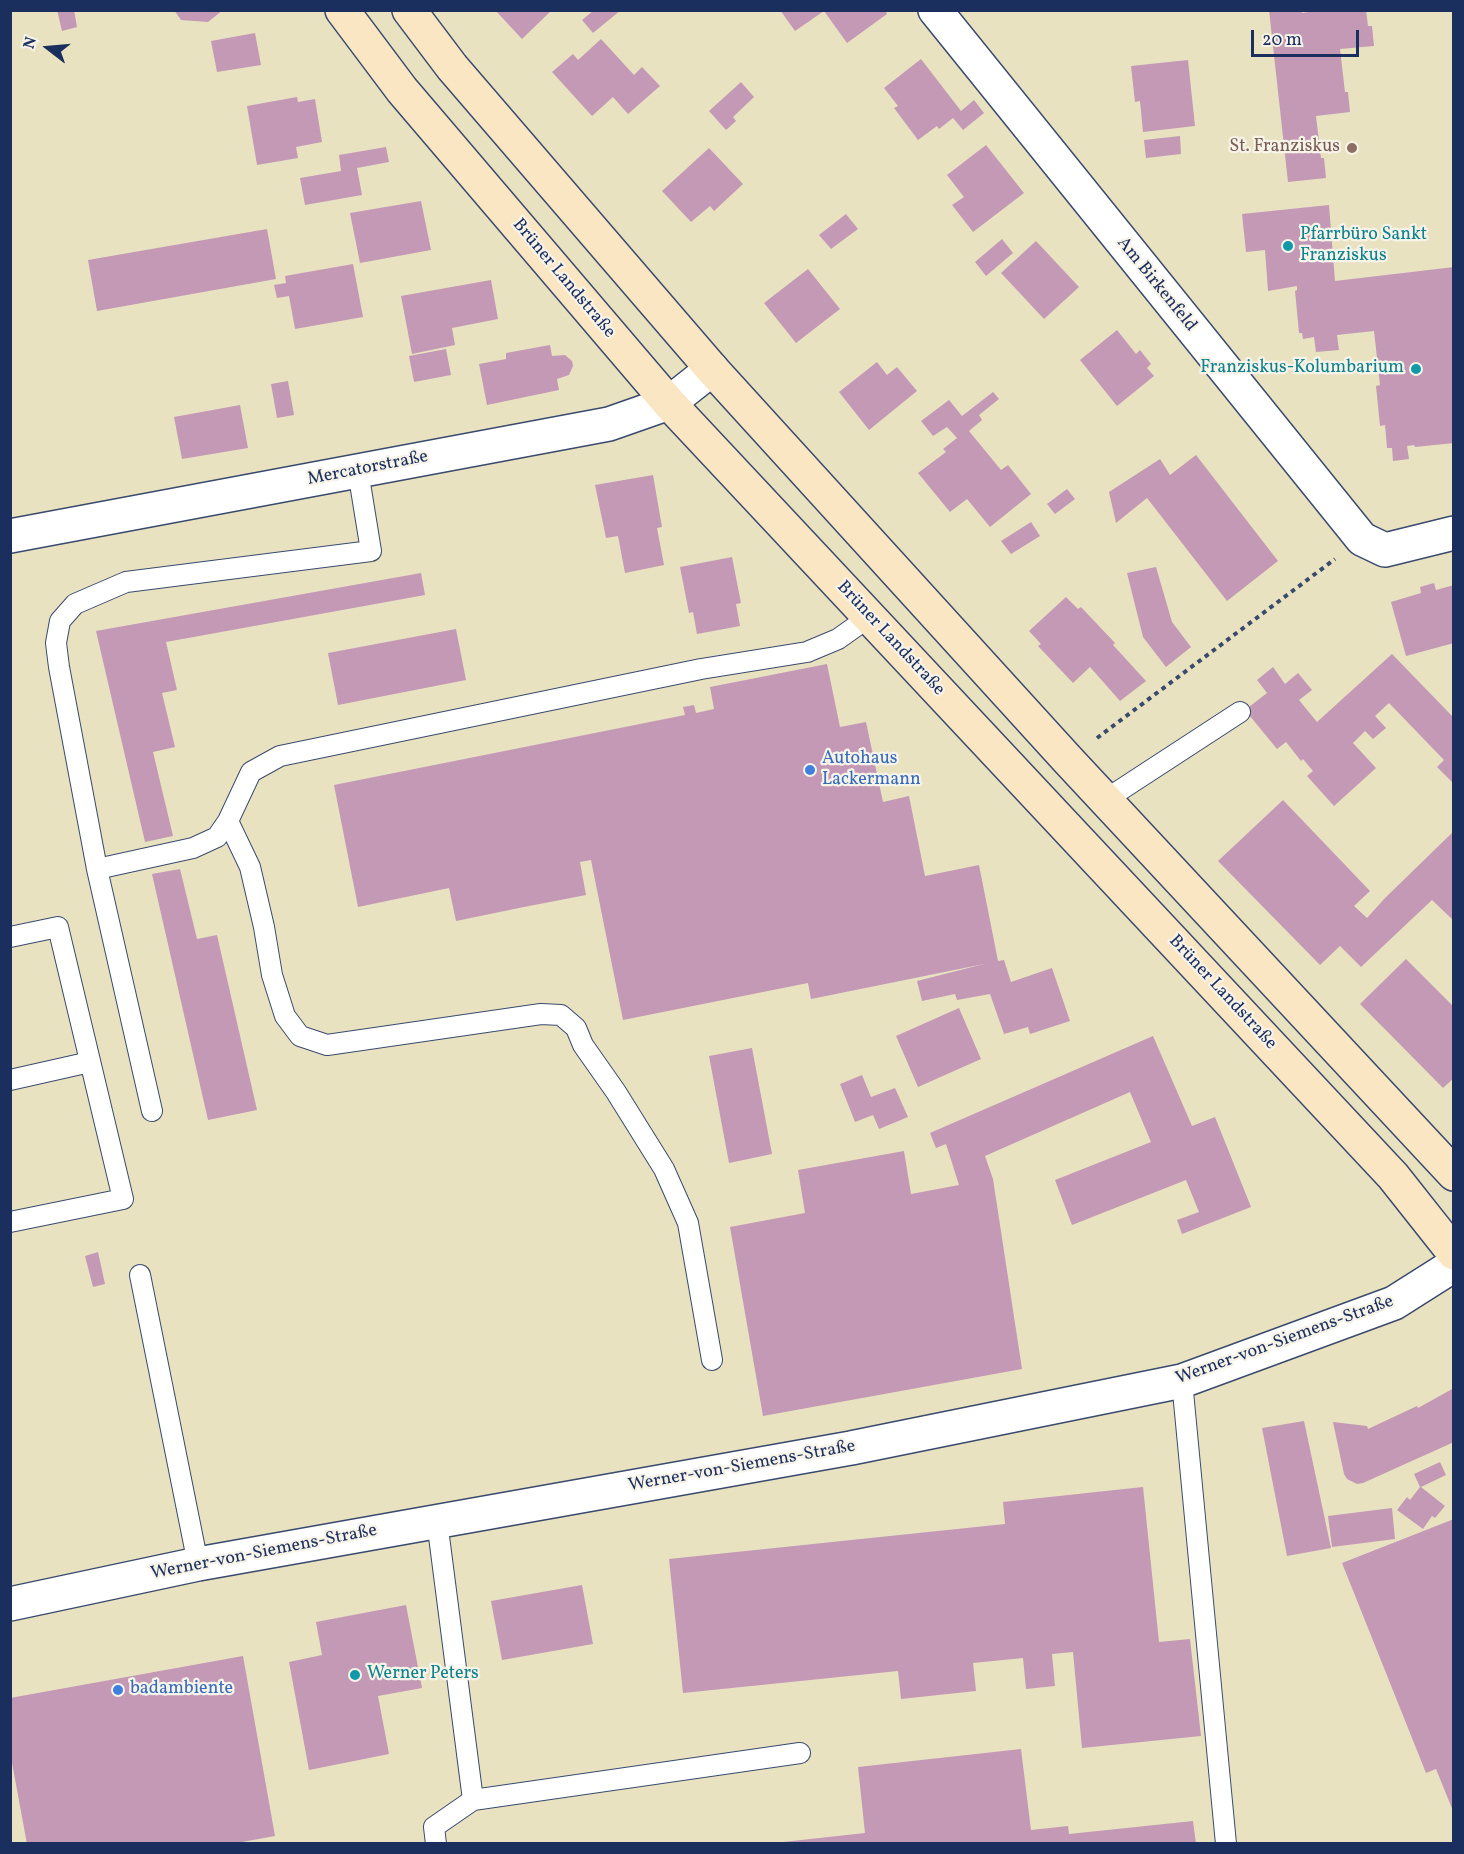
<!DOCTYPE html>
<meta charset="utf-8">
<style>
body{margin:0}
#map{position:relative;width:1464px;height:1854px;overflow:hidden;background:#e9e2c1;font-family:Vollkorn,serif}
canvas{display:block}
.frame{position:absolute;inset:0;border:12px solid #1b2f5e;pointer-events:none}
.north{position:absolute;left:18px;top:18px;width:60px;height:60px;-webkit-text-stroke:4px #f7f3e8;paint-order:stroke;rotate:286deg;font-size:16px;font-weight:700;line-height:24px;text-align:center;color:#1b2f5e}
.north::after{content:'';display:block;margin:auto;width:21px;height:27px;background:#1b2f5e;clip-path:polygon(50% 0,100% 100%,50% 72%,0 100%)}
.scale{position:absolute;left:1251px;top:30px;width:108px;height:27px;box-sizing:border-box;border:3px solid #1b2f5e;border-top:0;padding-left:8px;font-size:18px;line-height:21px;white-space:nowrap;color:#1b2f5e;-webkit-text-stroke:4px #f7f3e8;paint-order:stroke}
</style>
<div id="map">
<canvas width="1464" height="1854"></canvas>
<div class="frame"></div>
<div class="north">N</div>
<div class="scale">20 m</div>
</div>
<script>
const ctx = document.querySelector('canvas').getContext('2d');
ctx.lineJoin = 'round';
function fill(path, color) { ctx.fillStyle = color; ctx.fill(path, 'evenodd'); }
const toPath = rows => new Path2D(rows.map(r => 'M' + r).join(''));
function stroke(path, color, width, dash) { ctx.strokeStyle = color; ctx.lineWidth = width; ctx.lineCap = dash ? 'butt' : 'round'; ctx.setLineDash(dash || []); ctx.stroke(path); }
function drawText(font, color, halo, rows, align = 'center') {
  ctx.font = font + ' Vollkorn,serif'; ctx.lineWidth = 4.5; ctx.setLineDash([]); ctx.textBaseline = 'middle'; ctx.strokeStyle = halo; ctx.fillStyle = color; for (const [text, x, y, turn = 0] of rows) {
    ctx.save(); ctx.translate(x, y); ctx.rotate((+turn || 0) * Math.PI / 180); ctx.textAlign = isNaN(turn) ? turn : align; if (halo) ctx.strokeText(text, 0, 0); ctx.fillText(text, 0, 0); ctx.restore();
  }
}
const building = toPath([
 [57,10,74,10,77,27,62,31],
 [174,10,223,10,208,22,181,20],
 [495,10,552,10,522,39],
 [594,10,621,10,593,33,582,20],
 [780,10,885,10,887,14,847,43,824,11,795,31],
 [1269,10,1302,10,1302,13,1321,10,1366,10,1368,26,1372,26,1374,46,1340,49,1345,92,1348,92,1350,112,1316,116,1321,158,1324,158,1326,178,1288,182],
 [255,33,261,65,217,72,211,41],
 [601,39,634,75,642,67,660,86,628,114,613,97,592,116,552,72,573,54,578,60],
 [921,59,961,111,974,100,984,113,963,130,953,118,939,129,937,126,918,140,894,108,898,106,884,88],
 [1188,60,1195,126,1143,132,1140,101,1135,102,1131,66],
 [741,82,754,97,733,117,736,121,726,130,709,111],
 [297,97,298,102,315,99,322,142,296,147,298,158,257,165,247,106],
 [1180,136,1181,154,1146,158,1144,140],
 [986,145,1024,193,973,232,952,205,964,197,947,175],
 [386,147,389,162,357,168,362,195,305,205,300,178,341,171,339,155],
 [709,148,743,184,714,211,710,206,691,222,662,191],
 [421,201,431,250,360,263,350,213],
 [1329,205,1335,281,1454,267,1454,443,1415,447,1414,445,1407,446,1409,459,1393,461,1392,448,1387,448,1385,425,1380,426,1376,386,1380,385,1374,331,1337,335,1339,350,1316,352,1314,337,1303,339,1302,333,1299,333,1295,291,1297,290,1297,286,1268,291,1265,250,1246,252,1242,214],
 [846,214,858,229,831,249,819,235],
 [267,229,276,279,97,311,88,260],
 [1002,239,1013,253,986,276,975,262],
 [1036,241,1079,287,1044,319,1001,273],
 [353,264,363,317,295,329,289,296,277,298,274,285,286,283,285,276],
 [808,269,840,309,796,343,764,303],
 [491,280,498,319,452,328,455,345,412,354,401,296],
 [1117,330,1136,354,1140,350,1151,364,1147,368,1154,376,1117,406,1080,360],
 [550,345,552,356,565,355,572,361,573,366,569,375,557,379,559,390,487,405,479,364,506,359,506,353],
 [446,349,451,375,414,382,409,356],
 [877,362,887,375,897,367,917,391,869,430,839,392],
 [288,381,294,415,277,418,271,384],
 [993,392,999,399,979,415,982,420,969,431,1001,470,1008,465,1031,494,990,527,967,499,950,512,918,473,946,452,943,449,957,438,947,427,933,436,921,421,949,400,962,416],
 [240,405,248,448,182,459,174,417],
 [1196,455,1278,561,1227,601,1147,498,1116,523,1109,492,1160,459,1170,475],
 [653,475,662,527,657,528,664,565,625,573,618,536,606,538,595,485],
 [1067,489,1075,499,1055,514,1047,504],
 [1031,522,1040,536,1011,554,1001,541],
 [732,557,741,603,736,604,740,626,697,634,693,612,689,613,680,567],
 [1156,567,1172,622,1191,647,1166,667,1143,637,1127,573],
 [421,573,425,595,166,642,177,690,162,693,175,747,153,752,173,836,145,842,96,631],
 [1434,583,1436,590,1454,585,1454,643,1406,656,1391,602,1421,593,1420,587],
 [1066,597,1078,609,1081,607,1115,643,1113,645,1146,681,1120,701,1090,667,1073,683,1038,646,1041,644,1029,631],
 [456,629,466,680,338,705,328,653],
 [1392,654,1454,718,1454,784,1437,767,1444,760,1389,703,1375,716,1386,728,1373,739,1365,731,1353,743,1376,768,1334,806,1307,776,1313,771,1303,759,1301,761,1286,742,1277,749,1245,710,1267,693,1257,680,1273,667,1285,684,1298,673,1312,690,1299,700,1317,722],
 [827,664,840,727,866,722,883,802,909,796,925,876,979,865,998,961,1004,960,1011,982,1052,968,1070,1021,1030,1034,1028,1027,1004,1034,990,994,957,1000,955,994,922,1001,917,981,984,964,811,999,808,983,623,1020,591,860,580,862,586,895,524,907,456,921,449,888,358,907,334,785,685,715,683,707,694,705,696,713,714,709,710,687],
 [1283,800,1370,891,1354,906,1367,918,1385,898,1454,831,1454,921,1432,900,1361,967,1340,946,1320,965,1218,861],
 [180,869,197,939,217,935,257,1110,208,1120,152,874],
 [1406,959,1454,1007,1454,1078,1443,1088,1360,1004],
 [959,1008,981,1059,918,1087,896,1036],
 [1153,1036,1192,1126,1215,1117,1251,1207,1182,1234,1177,1220,1199,1212,1186,1180,1072,1225,1055,1180,1151,1142,1130,1092,985,1156,993,1179,1022,1369,763,1416,730,1227,805,1213,798,1170,904,1151,911,1194,959,1185,946,1144,936,1148,930,1133],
 [752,1048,772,1154,729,1163,709,1056],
 [862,1075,871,1097,895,1088,908,1117,879,1129,873,1115,855,1122,840,1084],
 [98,1252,105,1284,93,1287,85,1256],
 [1454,1388,1454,1442,1363,1483,1357,1484,1347,1479,1344,1474,1333,1422,1367,1426,1368,1429,1417,1406,1418,1408],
 [1304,1421,1331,1548,1287,1556,1262,1428],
 [1440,1462,1446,1475,1421,1487,1445,1506,1435,1518,1432,1516,1423,1529,1397,1510,1407,1497,1410,1500,1420,1487,1414,1474],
 [1143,1487,1159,1642,1190,1639,1201,1736,1082,1748,1073,1652,1052,1654,1055,1686,1026,1689,1023,1658,973,1663,976,1691,901,1699,898,1671,683,1693,669,1559,1005,1524,1003,1502],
 [1392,1508,1395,1539,1332,1547,1328,1516],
 [1454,1519,1454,1811,1453,1811,1436,1769,1426,1773,1342,1563],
 [582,1585,593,1644,502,1660,491,1601],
 [406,1605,422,1688,378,1696,389,1754,309,1770,289,1662,322,1655,316,1622],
 [243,1656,275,1836,231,1844,27,1844,10,1752,10,1698],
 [1021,1749,1031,1830,1068,1826,1069,1834,1193,1821,1196,1844,783,1844,783,1842,865,1833,858,1767]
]);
const path = toPath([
 [1097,738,1335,559]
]);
const service = toPath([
 [358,471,371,551,126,582,75,604,60,621,56,643,59,667,97,869,193,848,217,837,228,821,251,772,280,756,701,669,807,652,838,639,869,617],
 [1105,800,1240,712],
 [228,821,250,867,264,927,272,975,285,1016,300,1036,327,1045,541,1014,561,1015,576,1028,583,1045,616,1092,664,1169,688,1223,712,1360],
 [97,869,152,1111],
 [10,937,58,927,123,1199,10,1222],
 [10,1080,90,1062],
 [140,1275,198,1564],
 [1182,1381,1226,1844],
 [437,1521,473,1800,800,1753],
 [436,1844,434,1827,473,1800]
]);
const minor = toPath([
 [935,10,1362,539,1385,550,1454,533],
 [10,536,609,424,669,403,712,369],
 [10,1604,198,1564,851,1448,1182,1381,1394,1303,1454,1265]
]);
const secondary = toPath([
 [342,10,402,90,669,403,1393,1176,1454,1253],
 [409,10,452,67,712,369,1068,760,1454,1174]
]);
const markers = [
 [1352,148,6,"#8d6e63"],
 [1288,246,6,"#0f9aa8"],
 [1416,369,6,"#0f9aa8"],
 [810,770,6,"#3f7fe0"],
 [355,1675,6,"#0f9aa8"],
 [118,1690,6,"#3f7fe0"]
];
const educationNames = [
 ["St. Franziskus",1340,148]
];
const cultureNames = [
 ["Pfarrbüro Sankt",1300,236],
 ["Franziskus",1300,257],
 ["Franziskus-Kolumbarium",1404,369,"right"],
 ["Werner Peters",367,1675]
];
const streetNames = [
 ["Brüner Landstraße",563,279,50],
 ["Am Birkenfeld",1156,285,51],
 ["Mercatorstraße",368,469,-11],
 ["Brüner Landstraße",890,639,47],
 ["Brüner Landstraße",1222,993,47],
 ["Werner-von-Siemens-Straße",1285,1341,-20],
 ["Werner-von-Siemens-Straße",742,1467,-10],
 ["Werner-von-Siemens-Straße",264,1553,-11]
];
const shopNames = [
 ["Autohaus",822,760],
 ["Lackermann",822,781],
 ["badambiente",130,1690]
];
fill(building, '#c399b6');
stroke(service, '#3a4a6d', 22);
stroke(minor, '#3a4a6d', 36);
stroke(secondary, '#3a4a6d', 36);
stroke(path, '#3a4a6d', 4, [4.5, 4.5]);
stroke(service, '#fff', 20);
stroke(minor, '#fff', 33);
stroke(secondary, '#fbe6c4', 33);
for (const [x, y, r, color] of markers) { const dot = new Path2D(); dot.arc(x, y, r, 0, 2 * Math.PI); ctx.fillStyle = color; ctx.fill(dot); stroke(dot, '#f7f3e8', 2); }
drawText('18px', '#785e54', '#f7f3e8', educationNames, 'right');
drawText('18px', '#0d838f', '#f7f3e8', cultureNames, 'left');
drawText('18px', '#1b2f5e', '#f7f3e8', streetNames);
drawText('18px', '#366cbe', '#f7f3e8', shopNames, 'left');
</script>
